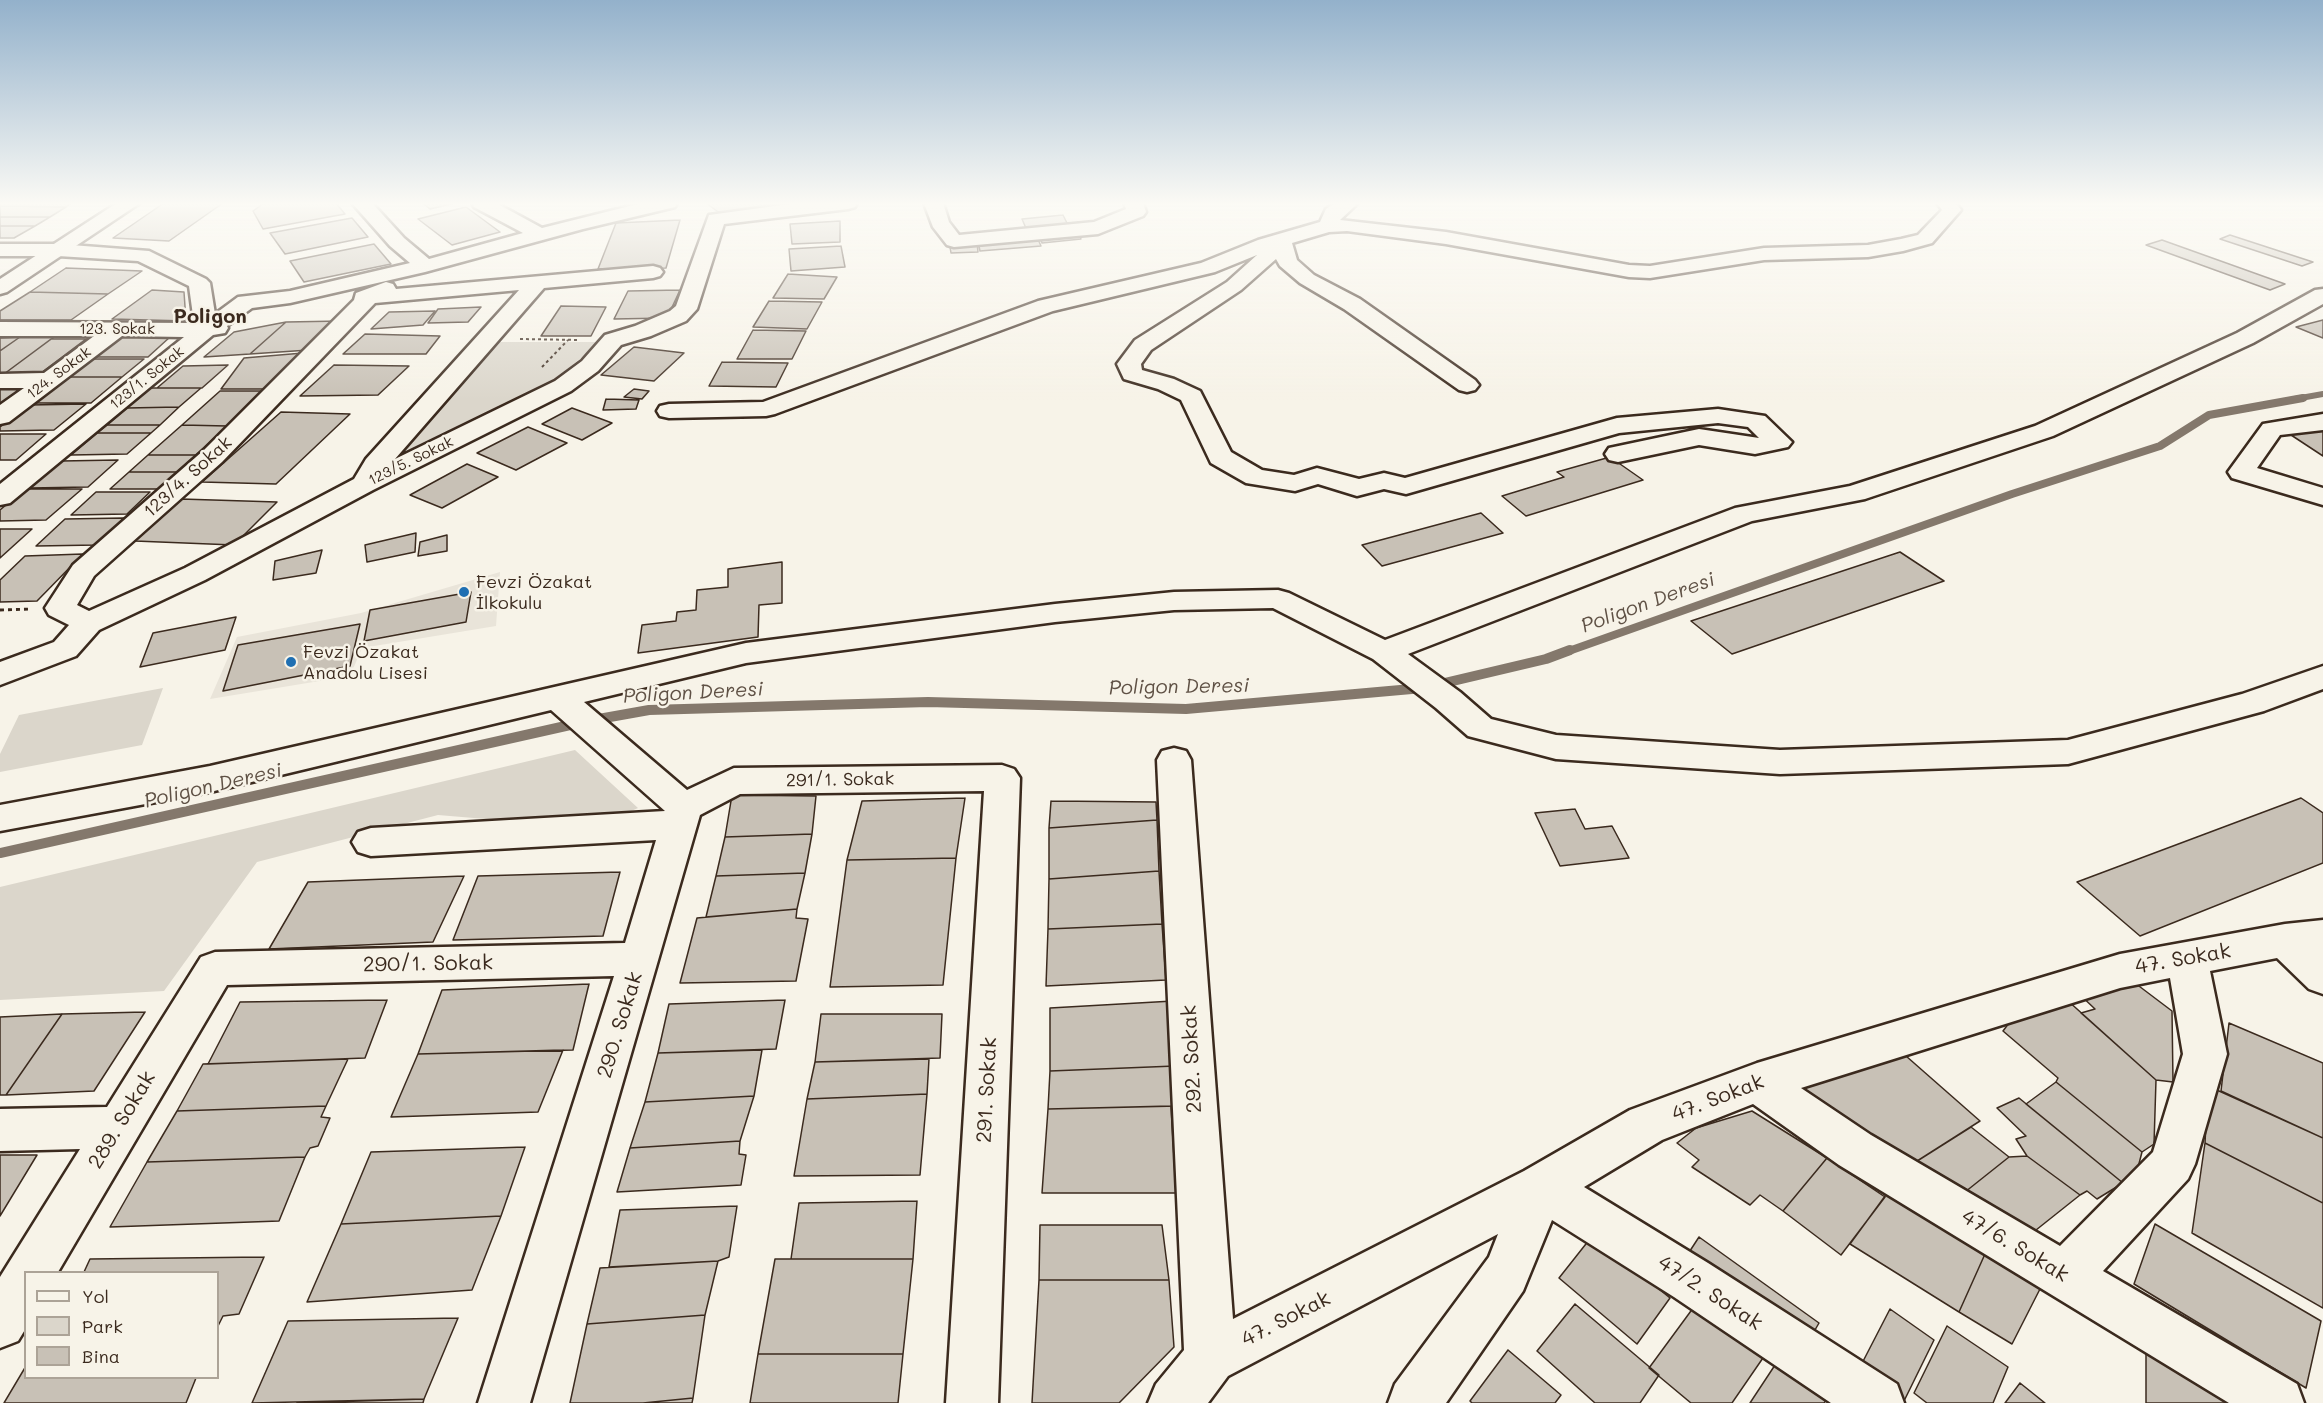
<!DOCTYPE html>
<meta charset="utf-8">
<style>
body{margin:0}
#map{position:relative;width:2323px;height:1403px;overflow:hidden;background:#f7f3e8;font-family:Mali,sans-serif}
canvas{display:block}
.legend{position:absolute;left:24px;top:1271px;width:195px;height:108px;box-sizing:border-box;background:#f7f3e8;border:2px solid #aca397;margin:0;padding:8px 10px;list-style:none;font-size:18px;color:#3b2a1e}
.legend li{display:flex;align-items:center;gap:12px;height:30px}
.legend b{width:30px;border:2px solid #aca397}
</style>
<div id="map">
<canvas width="2323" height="1403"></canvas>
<ul class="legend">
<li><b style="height:8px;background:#f7f3e8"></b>Yol</li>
<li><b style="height:16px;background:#dbd6cb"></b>Park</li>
<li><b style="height:16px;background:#c8c1b6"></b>Bina</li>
</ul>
</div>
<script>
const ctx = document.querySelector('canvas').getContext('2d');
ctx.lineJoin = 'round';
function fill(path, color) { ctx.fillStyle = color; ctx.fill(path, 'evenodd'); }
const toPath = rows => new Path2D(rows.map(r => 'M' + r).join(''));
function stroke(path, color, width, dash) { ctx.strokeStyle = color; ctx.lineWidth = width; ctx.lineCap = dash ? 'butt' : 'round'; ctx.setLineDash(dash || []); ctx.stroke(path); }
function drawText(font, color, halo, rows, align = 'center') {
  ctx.font = font + ' Mali,sans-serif'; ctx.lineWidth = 5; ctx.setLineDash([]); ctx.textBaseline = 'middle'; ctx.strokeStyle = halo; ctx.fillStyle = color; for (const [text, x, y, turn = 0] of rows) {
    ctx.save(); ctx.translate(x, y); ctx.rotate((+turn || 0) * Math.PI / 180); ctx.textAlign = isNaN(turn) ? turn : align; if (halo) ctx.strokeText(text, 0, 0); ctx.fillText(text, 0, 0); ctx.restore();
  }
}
const built = toPath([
 [500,572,496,626,362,648,350,676,210,699,237,637,361,613]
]);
const green = toPath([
 [496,342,600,342,545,388,379,470],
 [163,688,142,745,0,772,0,754,19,715],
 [575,750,638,808,593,828,438,815,257,862,164,991,0,1000,0,887]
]);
const streamFar2 = toPath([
 [2295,399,2323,394]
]);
const streamFar1 = toPath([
 [1566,652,2012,494,2160,446,2209,415,2303,398]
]);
const stream = toPath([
 [1436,685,1546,659,1570,650],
 [593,720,649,710,928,702,1186,709,1423,688],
 [0,853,579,723]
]);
const building = toPath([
 [2,203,71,203,66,207,0,206,2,203],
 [164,203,223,203,169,241,113,238,164,203],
 [264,203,336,203,345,214,263,229,253,211,264,203],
 [427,203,455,203,430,209,424,204,427,203],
 [706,203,777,203,721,214,706,203],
 [0,206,66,207,50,217,0,217,0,206],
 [466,207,500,232,452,245,418,219,466,207],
 [1063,215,1070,229,1028,233,1022,219,1063,215],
 [0,217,50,217,35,226,0,226,0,217],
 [352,218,368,237,285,254,270,233,352,218],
 [680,220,666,268,598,269,616,223,680,220],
 [840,221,840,242,792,244,790,224,840,221],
 [0,226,35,226,14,238,0,238,0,226],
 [1079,234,1081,239,1042,243,1040,237,1079,234],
 [2230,235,2313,262,2302,266,2220,239,2230,235],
 [1037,237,1041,246,980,251,978,242,1037,237],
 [2162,240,2285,284,2270,290,2146,245,2162,240],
 [977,243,978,252,951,253,950,247,977,243],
 [374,244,391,264,304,282,290,261,374,244],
 [841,246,845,267,791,271,789,249,841,246],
 [66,268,142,271,108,294,30,292,66,268],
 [788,274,837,277,824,299,773,298,788,274],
 [152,290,184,292,186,321,112,319,152,290],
 [680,290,667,318,614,319,628,291,680,290],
 [30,292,108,294,71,320,0,320,0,311,30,292],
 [769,301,822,302,807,329,753,327,769,301],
 [561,306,606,307,591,336,541,336,561,306],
 [481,307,468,322,428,323,438,309,481,307],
 [435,311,423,325,371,329,389,312,435,311],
 [2323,320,2323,338,2296,327,2323,320],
 [341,321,309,350,250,354,286,322,341,321],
 [286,322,250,354,204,357,234,332,286,322],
 [753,330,806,331,792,359,737,359,753,330],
 [365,334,440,336,426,354,343,354,365,334],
 [20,337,0,351,0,338,20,337],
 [20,337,54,337,4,374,0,374,0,351,20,337],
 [116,337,170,337,148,357,88,357,116,337],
 [51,339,86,339,41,373,4,374,51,339],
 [634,347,684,353,654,381,601,375,634,347],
 [303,353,267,389,221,389,244,358,303,353],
 [87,359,144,359,122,377,63,377,87,359],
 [722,362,788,363,776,387,709,386,722,362],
 [228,365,202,388,157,388,183,366,228,365],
 [334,365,409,366,378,395,300,396,334,365],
 [63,377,122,377,91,403,25,403,63,377],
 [149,388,201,388,179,407,127,408,149,388],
 [0,389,21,389,0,407,0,389],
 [634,389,649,391,642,399,624,397,634,389],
 [220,391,265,391,227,426,182,425,220,391],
 [606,399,639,400,636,409,603,410,606,399],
 [86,404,54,430,0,431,0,427,28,405,86,404],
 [179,407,160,425,107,425,127,408,179,407],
 [572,408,612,423,582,440,542,424,572,408],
 [281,412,350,414,276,484,202,482,281,412],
 [107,425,160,425,151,433,97,433,107,425],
 [182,425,227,426,196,455,148,455,182,425],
 [2323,425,2323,456,2288,433,2323,425],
 [528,427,567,443,516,470,477,453,528,427],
 [97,433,151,433,127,454,71,455,97,433],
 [0,434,46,434,16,460,0,460,0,434],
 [148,455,196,455,177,472,129,472,148,455],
 [1610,457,1643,480,1526,516,1502,496,1564,477,1557,472,1610,457],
 [118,460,88,487,30,488,61,461,118,460],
 [467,464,498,477,442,508,410,495,467,464],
 [129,472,177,472,159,489,110,489,129,472],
 [25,489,82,489,46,520,0,521,0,510,25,489],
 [96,492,150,492,127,514,71,515,96,492],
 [181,499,277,502,234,545,135,541,181,499],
 [1481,513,1503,533,1382,566,1362,545,1481,513],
 [124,518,97,545,36,546,65,519,124,518],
 [0,529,32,529,0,558,0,529],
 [416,533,415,552,367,562,365,545,416,533],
 [447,535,447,551,418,556,420,542,447,535],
 [322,550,316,573,273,580,275,561,322,550],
 [1900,552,1944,581,1732,654,1691,621,1900,552],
 [83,554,37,601,0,602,0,580,25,556,83,554],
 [782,562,782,603,759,605,758,637,638,653,642,625,676,621,677,612,696,610,697,590,728,587,728,569,782,562],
 [471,592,466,622,364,641,370,610,471,592],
 [236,617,225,650,140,667,153,633,236,617],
 [360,624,350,666,223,691,238,645,360,624],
 [732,795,816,796,812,834,725,837,732,795],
 [965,798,956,858,847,860,862,801,965,798],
 [2301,798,2323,813,2323,863,2140,936,2077,882,2301,798],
 [1051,801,1156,802,1157,820,1049,828,1051,801],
 [1575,809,1585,829,1612,826,1629,858,1560,866,1535,813,1575,809],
 [1157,820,1159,871,1049,879,1049,828,1157,820],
 [812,834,805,873,716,876,725,837,812,834],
 [956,858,943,985,830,987,847,860,956,858],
 [1159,871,1162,924,1048,929,1049,879,1159,871],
 [620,872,603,936,453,940,478,876,620,872],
 [805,873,797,909,706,917,716,876,805,873],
 [464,876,433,942,269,949,308,882,464,876],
 [797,909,796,918,808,919,796,981,680,983,697,918,797,909],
 [1162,924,1166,980,1046,986,1048,929,1162,924],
 [2127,977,2172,1011,2173,1082,2156,1080,2081,1013,2095,1009,2077,992,2127,977],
 [589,984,573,1050,418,1054,442,990,589,984],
 [387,1000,365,1058,208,1064,240,1002,387,1000],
 [785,1000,776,1049,658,1053,669,1004,785,1000],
 [2067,1000,2156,1080,2154,1144,2142,1152,2056,1082,2058,1078,2003,1031,2018,1011,2067,1000],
 [1173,1001,1175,1066,1050,1071,1050,1008,1173,1001],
 [145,1012,94,1091,6,1095,62,1014,145,1012],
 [62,1014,6,1095,0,1095,0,1017,62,1014],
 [821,1014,942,1014,940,1058,815,1062,821,1014],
 [2229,1023,2323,1063,2323,1138,2221,1091,2229,1023],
 [563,1050,538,1112,391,1117,418,1054,563,1050],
 [762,1050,754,1096,645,1102,658,1053,762,1050],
 [1906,1056,1980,1121,1914,1163,1794,1088,1906,1056],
 [348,1059,326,1106,177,1111,203,1064,348,1059],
 [929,1059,927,1094,807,1099,815,1062,929,1059],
 [1175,1066,1178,1106,1048,1109,1050,1071,1175,1066],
 [2056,1082,2142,1152,2135,1179,2123,1183,2026,1104,2056,1082],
 [2208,1086,2323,1138,2323,1203,2205,1143,2208,1086],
 [927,1094,920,1175,794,1176,807,1099,927,1094],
 [754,1096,740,1141,630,1148,645,1102,754,1096],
 [2019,1098,2123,1183,2097,1199,2087,1191,2080,1195,2027,1156,2016,1139,2026,1136,1997,1108,2019,1098],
 [326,1106,321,1117,330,1118,318,1146,310,1148,305,1157,147,1162,177,1111,326,1106],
 [1171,1106,1176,1193,1042,1193,1048,1109,1171,1106],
 [1752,1111,1827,1158,1783,1211,1760,1195,1750,1205,1692,1167,1699,1160,1677,1143,1696,1128,1752,1111],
 [1971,1127,2009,1157,1965,1192,1914,1163,1971,1127],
 [740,1141,739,1154,746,1155,741,1185,617,1192,630,1148,740,1141],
 [2205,1143,2323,1203,2323,1308,2192,1233,2205,1143],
 [525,1147,501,1216,341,1224,371,1152,525,1147],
 [0,1155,37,1155,0,1216,0,1155],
 [2027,1156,2080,1195,2031,1234,1965,1192,2009,1157,2027,1156],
 [305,1157,279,1221,110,1227,147,1162,305,1157],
 [1827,1158,1885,1197,1841,1255,1783,1211,1827,1158],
 [1888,1192,1985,1254,1959,1312,1850,1244,1888,1192],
 [917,1201,913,1259,791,1259,799,1203,917,1201],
 [737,1206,729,1257,718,1261,609,1267,620,1210,737,1206],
 [501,1216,472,1290,307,1302,341,1224,501,1216],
 [2155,1224,2321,1321,2306,1388,2134,1284,2155,1224],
 [1040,1225,1162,1225,1169,1280,1039,1280,1040,1225],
 [1593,1235,1670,1298,1637,1344,1559,1278,1593,1235],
 [1699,1237,1819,1323,1804,1349,1684,1260,1699,1237],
 [1985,1254,2041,1287,2012,1344,1959,1312,1985,1254],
 [264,1257,239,1314,223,1316,218,1326,218,1272,84,1272,90,1259,264,1257],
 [775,1259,913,1259,903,1354,758,1354,775,1259],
 [718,1261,705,1315,587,1324,600,1268,718,1261],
 [1039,1280,1169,1280,1174,1347,1119,1403,1032,1403,1039,1280],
 [1699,1300,1765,1355,1732,1403,1691,1403,1649,1368,1699,1300],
 [1575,1304,1659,1375,1640,1403,1595,1403,1537,1351,1575,1304],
 [1890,1309,1934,1340,1903,1403,1858,1371,1890,1309],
 [705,1315,693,1398,643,1403,570,1403,587,1324,705,1315],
 [458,1318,424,1399,252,1403,288,1321,458,1318],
 [1947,1326,2008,1367,1993,1403,1927,1403,1914,1393,1947,1326],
 [2146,1346,2240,1403,2146,1403,2146,1346],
 [1508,1350,1561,1395,1555,1403,1472,1403,1470,1401,1508,1350],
 [758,1354,903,1354,898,1403,750,1403,758,1354],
 [1779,1359,1828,1398,1824,1403,1750,1403,1779,1359],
 [26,1366,26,1378,196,1378,186,1403,4,1403,26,1366],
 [2020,1383,2045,1403,2005,1403,2020,1383],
 [693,1398,692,1403,643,1403,693,1398],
 [424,1399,423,1403,297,1403,424,1399]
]);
const pathFar1 = toPath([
 [520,339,579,340],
 [542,367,568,340]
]);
const path = toPath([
 [0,610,32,609]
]);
const minor = toPath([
 [352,203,372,203,404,238,429,259,523,233,474,207,472,203,496,203,542,228,642,203,677,203,675,207,583,229,425,272,290,303,252,308,227,326,228,328,225,333,213,335,10,503,0,505,0,484,184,337,122,336,9,422,0,424,0,405,24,388,0,388,0,374,44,373,94,336,0,336,0,322,194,323,189,286,138,261,58,256,0,256,0,244,58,244,149,251,206,279,210,283,215,314,238,297,290,291,410,263,390,246,352,203],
 [797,203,857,203,855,207,848,209,724,224,697,309,686,321,651,336,621,345,598,371,571,391,373,490,205,580,99,630,76,656,0,685,0,662,54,642,69,625,49,615,45,608,73,565,204,450,354,300,356,293,386,282,393,284,396,289,653,266,660,268,663,272,660,276,653,278,544,288,395,459,555,381,582,361,605,335,635,326,670,311,676,306,709,215,797,203],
 [519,290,366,459,354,479,185,568,89,611,77,605,94,576,222,462,375,303,519,290],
 [924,203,943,203,949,222,959,235,1094,222,1126,209,1124,203,1143,203,1146,212,1143,216,1098,234,954,247,947,245,933,227,924,203],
 [1335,203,1358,203,1340,220,1446,232,1629,265,1650,266,1764,248,1868,245,1901,239,1918,235,1942,210,1937,203,1956,203,1961,210,1932,243,1903,251,1868,257,1764,260,1650,278,1629,277,1446,244,1347,231,1329,232,1292,243,1297,260,1314,275,1360,299,1475,380,1479,385,1475,390,1467,392,1459,390,1344,309,1300,283,1280,266,1276,259,1241,290,1151,350,1141,364,1142,370,1174,379,1200,391,1231,452,1262,470,1294,475,1317,468,1359,479,1384,473,1405,478,1617,418,1718,409,1765,416,1792,442,1788,447,1755,454,1699,445,1618,462,1609,460,1605,454,1609,448,1699,429,1759,438,1748,427,1718,423,1619,433,1406,494,1384,489,1357,496,1318,484,1295,491,1246,483,1211,463,1181,400,1158,389,1124,379,1117,364,1135,340,1227,282,1257,255,1215,272,1053,311,775,414,766,416,669,418,660,416,657,411,660,406,669,404,763,402,1038,301,1201,263,1258,240,1320,222,1326,209,1335,203],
 [2323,289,2323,304,2253,343,2053,436,1865,499,1752,521,1408,654,1460,692,1491,719,1556,735,1780,750,2068,740,2242,694,2323,666,2323,689,2264,711,2068,764,1780,774,1556,759,1468,736,1436,708,1373,659,1273,608,1174,610,1055,622,746,663,584,702,687,790,734,768,1002,765,1014,769,1020,778,998,1403,946,1403,984,791,740,794,700,815,530,1403,478,1403,614,976,227,985,58,1272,26,1272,26,1328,18,1341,0,1348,0,1277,80,1149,0,1151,0,1109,107,1107,201,957,215,952,625,943,656,840,371,856,358,852,352,842,358,832,371,828,665,811,551,710,210,792,0,831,0,805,210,766,746,643,1055,604,1174,592,1278,590,1289,593,1385,640,1735,508,1850,486,2035,426,2237,333,2315,290,2323,289],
 [2323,414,2323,430,2280,435,2257,468,2323,488,2323,505,2232,478,2228,472,2263,424,2323,414],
 [1174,748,1186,751,1191,760,1233,1319,1524,1171,1630,1110,1757,1063,2120,954,2285,924,2323,920,2323,994,2309,989,2277,958,2210,971,2227,1054,2195,1164,2188,1179,2103,1271,2297,1384,2304,1403,2229,1403,1839,1165,1753,1104,1662,1140,1584,1187,1708,1263,1897,1384,1904,1403,1831,1403,1674,1297,1552,1220,1523,1291,1446,1403,1388,1403,1395,1384,1489,1257,1498,1234,1228,1376,1208,1403,1148,1403,1156,1384,1184,1350,1157,760,1162,751,1174,748],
 [2170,978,2183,1054,2153,1152,2060,1246,1871,1135,1801,1088,2120,988,2170,978]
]);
const major = toPath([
 [117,203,140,203,7,292,0,294,0,279,117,203]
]);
const markers = [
 [464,592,6,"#1f6fb2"],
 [291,662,6,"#1f6fb2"]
];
const farStreetnames = [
 ["123. Sokak",117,329],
 ["124. Sokak",59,373,-37],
 ["123/1. Sokak",147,378,-39],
 ["123/5. Sokak",411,461,-26]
];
const streetNames = [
 ["123/4. Sokak",188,477,-42],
 ["291/1. Sokak",840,780,-1]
];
const poiNames = [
 ["Fevzi Özakat",476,582],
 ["İlkokulu",476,603],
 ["Fevzi Özakat",303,652],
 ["Anadolu Lisesi",303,673]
];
const farDistrictnames = [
 ["Poligon",210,317]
];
const waterNames = [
 ["Poligon Deresi",1648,603,-20],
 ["Poligon Deresi",1179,687,-1],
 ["Poligon Deresi",693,693,-3],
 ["Poligon Deresi",213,786,-13]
];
const nearStreetnames = [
 ["47. Sokak",2183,959,-10],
 ["290/1. Sokak",428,964,-1],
 ["290. Sokak",620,1025,-73],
 ["292. Sokak",1192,1059,-93],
 ["291. Sokak",987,1090,-87],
 ["47. Sokak",1718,1098,-21],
 ["289. Sokak",122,1120,-59],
 ["47/6. Sokak",2015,1246,31],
 ["47/2. Sokak",1710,1293,33],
 ["47. Sokak",1286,1319,-27]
];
fill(built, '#e9e4d9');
fill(green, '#dbd6cb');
stroke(streamFar2, '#84786c', 6);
stroke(streamFar1, '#84786c', 8);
stroke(stream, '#84786c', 10);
fill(building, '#c8c1b6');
stroke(building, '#3b2a1e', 1.5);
stroke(minor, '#3b2a1e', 5);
stroke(major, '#3b2a1e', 5);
stroke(pathFar1, '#3b2a1e', 2, [3, 3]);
stroke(path, '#3b2a1e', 3, [4, 4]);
fill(minor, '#f7f3e8');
fill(major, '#f7f3e8');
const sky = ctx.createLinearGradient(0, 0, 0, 400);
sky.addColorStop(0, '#93b1cb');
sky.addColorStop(0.51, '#fbfaf5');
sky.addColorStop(1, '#fbfaf500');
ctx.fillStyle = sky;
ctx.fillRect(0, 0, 2323, 400);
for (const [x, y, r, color] of markers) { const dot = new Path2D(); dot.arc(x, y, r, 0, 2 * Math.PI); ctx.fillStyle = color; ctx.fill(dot); stroke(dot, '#f7f3e8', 2); }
drawText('15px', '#3b2a1e', '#f7f3e8', farStreetnames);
drawText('18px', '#3b2a1e', '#f7f3e8', streetNames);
drawText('18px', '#3b2a1e', '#f7f3e8', poiNames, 'left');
drawText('bold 20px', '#3b2a1e', '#f7f3e8', farDistrictnames);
drawText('italic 20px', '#5f5145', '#f7f3e8', waterNames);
drawText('21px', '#3b2a1e', '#f7f3e8', nearStreetnames);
</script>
